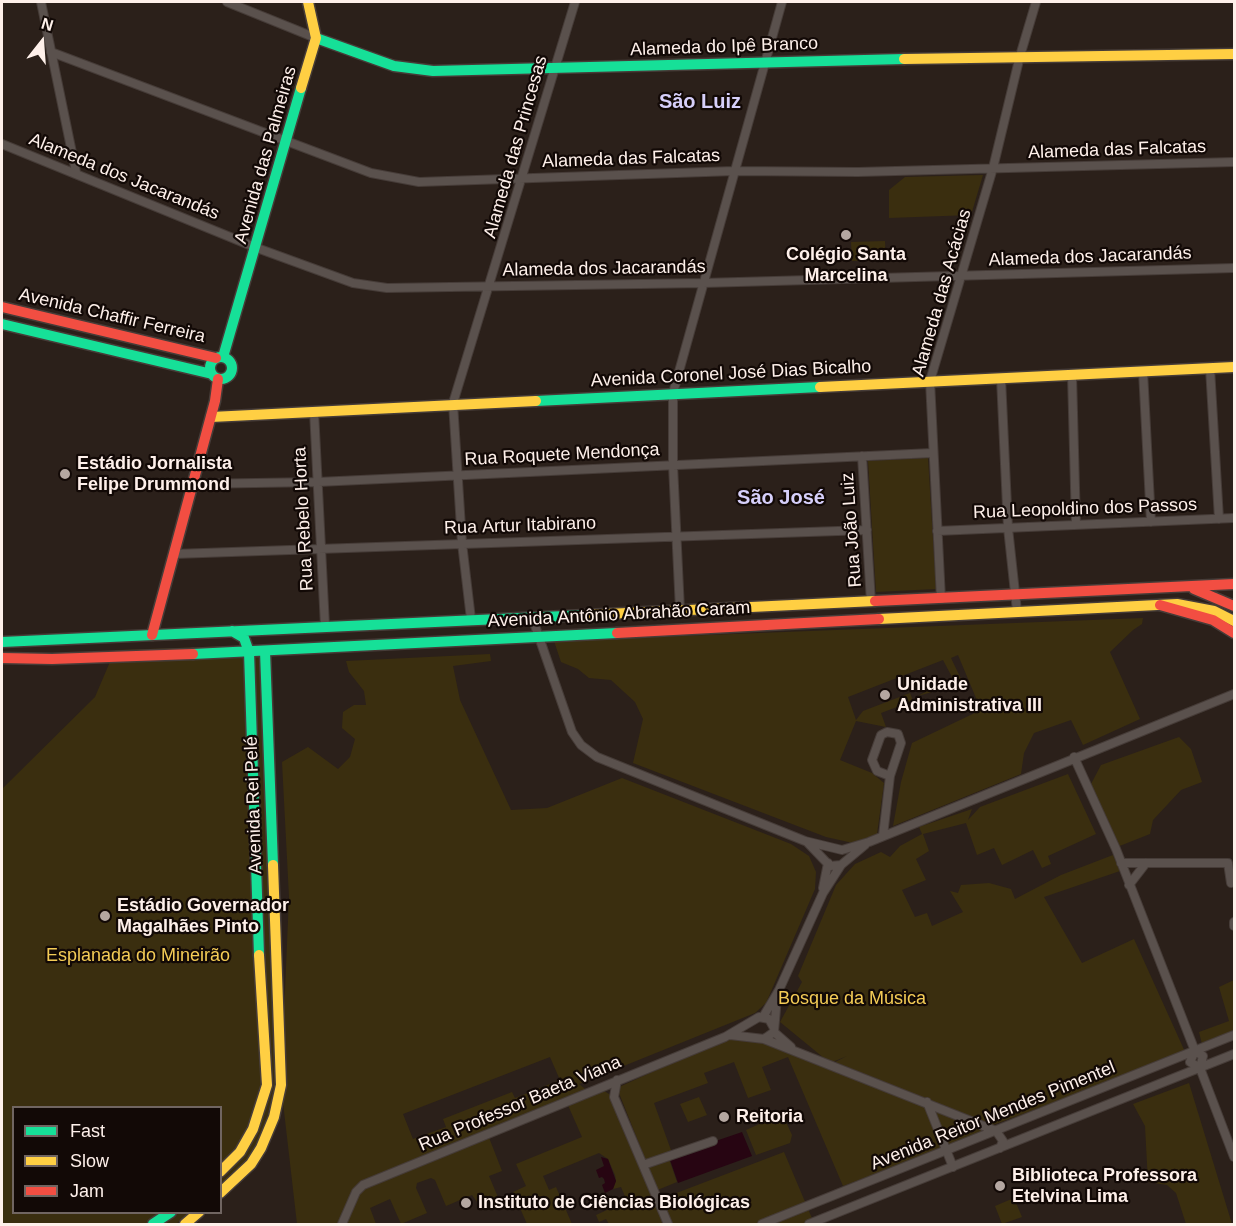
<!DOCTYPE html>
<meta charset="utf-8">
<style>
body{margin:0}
#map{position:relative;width:1236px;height:1226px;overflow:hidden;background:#2b201a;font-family:Helvetica,sans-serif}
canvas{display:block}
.frame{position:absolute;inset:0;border:3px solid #fef0ea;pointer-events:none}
.legend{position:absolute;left:12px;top:1106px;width:210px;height:108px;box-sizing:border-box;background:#120906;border:2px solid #706561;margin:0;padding:8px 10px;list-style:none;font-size:18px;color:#fef0ea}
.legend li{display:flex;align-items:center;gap:12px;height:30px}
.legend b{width:30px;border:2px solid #706561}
.north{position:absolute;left:12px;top:12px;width:60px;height:60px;-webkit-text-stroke:4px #120906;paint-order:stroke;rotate:17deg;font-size:16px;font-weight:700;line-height:24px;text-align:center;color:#fef0ea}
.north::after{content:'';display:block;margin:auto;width:21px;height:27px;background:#fef0ea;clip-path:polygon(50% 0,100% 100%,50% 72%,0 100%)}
</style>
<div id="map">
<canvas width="1236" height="1226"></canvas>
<div class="frame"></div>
<ul class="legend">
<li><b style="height:8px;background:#16e098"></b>Fast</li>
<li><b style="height:8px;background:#ffcf43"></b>Slow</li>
<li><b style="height:8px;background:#f24e42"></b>Jam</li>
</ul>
<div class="north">N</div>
</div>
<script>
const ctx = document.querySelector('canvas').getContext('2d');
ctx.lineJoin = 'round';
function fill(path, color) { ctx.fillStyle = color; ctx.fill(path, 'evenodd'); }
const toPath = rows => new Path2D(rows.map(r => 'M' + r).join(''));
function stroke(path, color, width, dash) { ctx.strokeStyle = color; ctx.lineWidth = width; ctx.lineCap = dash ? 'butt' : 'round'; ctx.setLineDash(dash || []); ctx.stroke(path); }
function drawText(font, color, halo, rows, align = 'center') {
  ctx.font = font + ' Helvetica,sans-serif'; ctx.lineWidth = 4.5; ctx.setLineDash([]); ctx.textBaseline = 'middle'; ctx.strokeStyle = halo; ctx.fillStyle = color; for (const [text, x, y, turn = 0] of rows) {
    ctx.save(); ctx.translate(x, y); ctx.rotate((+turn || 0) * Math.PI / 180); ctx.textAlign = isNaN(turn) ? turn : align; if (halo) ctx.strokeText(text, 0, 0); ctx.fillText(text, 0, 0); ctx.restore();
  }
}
const green = toPath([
 [983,175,971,215,889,218,889,190,905,177],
 [885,241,886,260,852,261,851,242],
 [928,458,936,589,876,592,868,461],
 [1143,618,1142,624,1133,630,1110,652,1140,719,1083,745,1071,720,1034,733,1024,753,1021,774,893,826,901,782,912,743,981,710,958,655,951,658,963,683,918,696,952,677,943,660,848,697,856,720,863,711,910,693,913,701,881,713,886,727,856,721,840,760,872,773,884,783,877,834,853,843,826,837,633,763,643,719,635,702,611,680,589,678,578,669,561,662,554,641],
 [259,645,275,974,275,1096,250,1161,221,1187,220,1108,14,1108,14,1212,191,1213,176,1224,2,1224,2,789,95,697,115,650],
 [490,654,491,661,453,666,460,700,511,810,547,808,622,778,791,844,809,856,816,872,815,889,766,1003,755,1013,579,1084,589,1092,604,1091,614,1097,643,1165,668,1156,677,1182,655,1191,666,1224,609,1224,606,1219,599,1222,596,1215,627,1201,621,1187,613,1189,616,1181,615,1175,608,1159,599,1153,543,1176,549,1190,556,1187,572,1224,527,1224,513,1192,526,1186,516,1164,582,1137,567,1103,488,1135,502,1171,489,1176,500,1202,486,1208,485,1204,480,1206,472,1195,446,1206,435,1180,431,1178,417,1183,416,1188,427,1213,401,1224,390,1199,370,1208,376,1224,297,1224,281,1085,289,897,282,762,308,747,338,769,350,757,355,739,342,728,343,712,354,705,366,705,364,691,349,672,346,661],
 [550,1057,560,1080,515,1098,512,1092,443,1119,446,1127,413,1139,403,1114],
 [1179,737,1191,749,1202,782,1181,790,1153,820,1150,834,1117,847,1091,784,1101,765],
 [1068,774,1096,834,1048,856,1051,864,1042,868,1033,850,1002,865,994,848,977,855,966,823,923,834,929,851,916,859,926,880,902,890,915,917,927,913,932,926,963,912,950,891,958,893,961,885,989,883,1011,889,1015,899,1061,875,1113,855,1120,871,1044,897,1082,963,1134,939,1186,1054,993,1125,835,1062,847,1056,830,1063,780,1022,802,982,798,976,836,885,855,864,881,852,890,857,900,846,922,834,919,827,972,809,968,820,980,807],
 [1234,980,1234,1032,1202,1044,1199,1032,1229,1021,1219,987],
 [731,1036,756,1039,923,1103,944,1148,843,1186,788,1057,762,1067,771,1090,748,1098,734,1062,704,1073,708,1083,654,1103,672,1153,646,1161,617,1088],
 [1189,1083,1232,1224,1186,1224,1176,1193,1167,1185,1148,1182,1145,1126,1133,1104],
 [699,1097,707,1115,688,1122,680,1104],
 [927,1102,996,1131,946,1151],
 [775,1117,785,1120,792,1135,790,1143,756,1155,746,1130],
 [784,1152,814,1223,668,1224,658,1200],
 [1014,1198,1022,1217,1002,1224,995,1206]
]);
const water = toPath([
 [742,1132,752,1156,678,1183,669,1157],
 [601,1157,608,1159,616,1181,613,1189,605,1193,602,1185,605,1183,604,1179,602,1177,599,1178,596,1170,604,1166]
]);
const street = toPath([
 [41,2,76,172],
 [227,2,316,38],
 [51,52,371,173,419,182,734,171,858,172,1234,162],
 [2,144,257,248,353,283,387,288,703,283,1234,268],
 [1210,368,1219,519],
 [1143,371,1151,522],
 [1072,375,1076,525],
 [1001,378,1008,528,1017,611],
 [314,411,325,626],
 [862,456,871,602],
 [192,484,318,482,932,453],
 [937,531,1234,518],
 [174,554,867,530],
 [941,599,930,381,993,168,1020,56,1036,2],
 [680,610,673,465,673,393,782,2],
 [532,617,572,732,581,745,597,757,723,808,805,841,842,850,869,842,1234,694],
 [471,619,462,543,453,403,575,2],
 [1074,757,1116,849,1195,1051],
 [883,836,890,776,901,743,898,734,887,732,881,735,872,760,877,771,890,776],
 [807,842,830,866,841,865],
 [1121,863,1228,863,1231,883],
 [1129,885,1146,863],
 [823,888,828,863],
 [1234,922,1234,926],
 [763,1017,779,990,823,893,841,865,865,845],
 [774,1032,791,1047],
 [730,1035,764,1039,996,1131,1003,1141,1000,1148],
 [764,1039,774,1032,777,997],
 [1195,1051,1190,1062,1200,1068],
 [1195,1051,1203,1056,1200,1068],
 [1200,1068,1234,1157],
 [617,1080,614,1097,668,1224],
 [927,1102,953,1167],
 [643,1165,713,1141],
 [342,1224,356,1192,363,1185,725,1037,759,1017,769,1019,774,1028],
 [762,1224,1234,1035],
 [809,1224,1234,1054]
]);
const fast = toPath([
 [316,38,394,66,433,71,904,59],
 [2,324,212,374],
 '210 368a11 11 0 1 1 22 0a11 11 0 1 1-22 0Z',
 [223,357,301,88],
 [536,401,820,387],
 [232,631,244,638,249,652,259,955],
 [2,642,586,615],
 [265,651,273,865],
 [193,654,617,633],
 [153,1224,171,1212]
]);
const slow = toPath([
 [904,59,1234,54],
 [301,88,316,38,308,2],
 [820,387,1234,367],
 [211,417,536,401],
 [586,615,875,601],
 [879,619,1177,604,1214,611,1234,621],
 [220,1172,240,1152,253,1129,267,1085,259,955],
 [220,1193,251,1164,261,1148,274,1117,281,1085,273,865],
 [185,1224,199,1212]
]);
const jam = toPath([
 [2,307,216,358],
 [1194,589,1234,606],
 [875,601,1234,584],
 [1160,605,1213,620,1234,633],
 [617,633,879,619],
 [152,635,215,401,218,379],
 [2,658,52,659,193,654]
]);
const markers = [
 [846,235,6,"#b4a7a1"],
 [65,474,6,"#b4a7a1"],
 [885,695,6,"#b4a7a1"],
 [105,916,6,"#b4a7a1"],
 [724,1117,6,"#b4a7a1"],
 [1000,1186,6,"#b4a7a1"],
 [466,1203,6,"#b4a7a1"]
];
const streetNames = [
 ["Alameda do Ipê Branco",724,47,-2],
 ["Alameda das Princesas",516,147,-74],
 ["Alameda das Falcatas",1117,150,-2],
 ["Avenida das Palmeiras",266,155,-74],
 ["Alameda das Falcatas",631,159,-2],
 ["Alameda dos Jacarandás",124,177,22],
 ["Alameda dos Jacarandás",1090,257,-2],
 ["Alameda dos Jacarandás",604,269,-1],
 ["Alameda das Acácias",942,293,-74],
 ["Avenida Chaffir Ferreira",112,316,13],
 ["Avenida Coronel José Dias Bicalho",731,374,-3],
 ["Rua Roquete Mendonça",562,455,-3],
 ["Rua Leopoldino dos Passos",1085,509,-2],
 ["Rua Rebelo Horta",304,519,-93],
 ["Rua Artur Itabirano",520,526,-2],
 ["Rua João Luiz",852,530,-94],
 ["Avenida Antônio Abrahão Caram",619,615,-3],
 ["Avenida Rei Pelé",254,805,-92],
 ["Rua Professor Baeta Viana",520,1104,-23],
 ["Avenida Reitor Mendes Pimentel",993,1116,-22]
];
const poiNames = [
 ["Colégio Santa",846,255,"center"],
 ["Marcelina",846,276,"center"],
 ["Estádio Jornalista",77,464],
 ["Felipe Drummond",77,485],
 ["Unidade",897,685],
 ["Administrativa III",897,706],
 ["Estádio Governador",117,906],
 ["Magalhães Pinto",117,927],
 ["Reitoria",736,1117],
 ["Biblioteca Professora",1012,1176],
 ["Etelvina Lima",1012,1197],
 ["Instituto de Ciências Biológicas",478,1203]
];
const parkNames = [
 ["Esplanada do Mineirão",138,956],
 ["Bosque da Música",852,999]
];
const neighbourhoodNames = [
 ["São Luiz",700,102],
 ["São José",781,498]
];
fill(green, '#3a2e0f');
fill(water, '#270512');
stroke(street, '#463c38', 10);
stroke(fast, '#463c38', 13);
stroke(slow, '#463c38', 13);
stroke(jam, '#463c38', 13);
stroke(street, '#5a514d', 8);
stroke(fast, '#16e098', 10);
stroke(slow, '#ffcf43', 10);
stroke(jam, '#f24e42', 10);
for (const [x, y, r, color] of markers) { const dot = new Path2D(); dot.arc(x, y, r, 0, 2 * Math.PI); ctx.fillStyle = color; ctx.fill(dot); stroke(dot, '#120906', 2); }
drawText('18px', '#fef0ea', '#120906', streetNames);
drawText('bold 18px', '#fef0ea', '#120906', poiNames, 'left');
drawText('18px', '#f4cc56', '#120906', parkNames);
drawText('bold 20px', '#d6cffa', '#120906', neighbourhoodNames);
</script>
